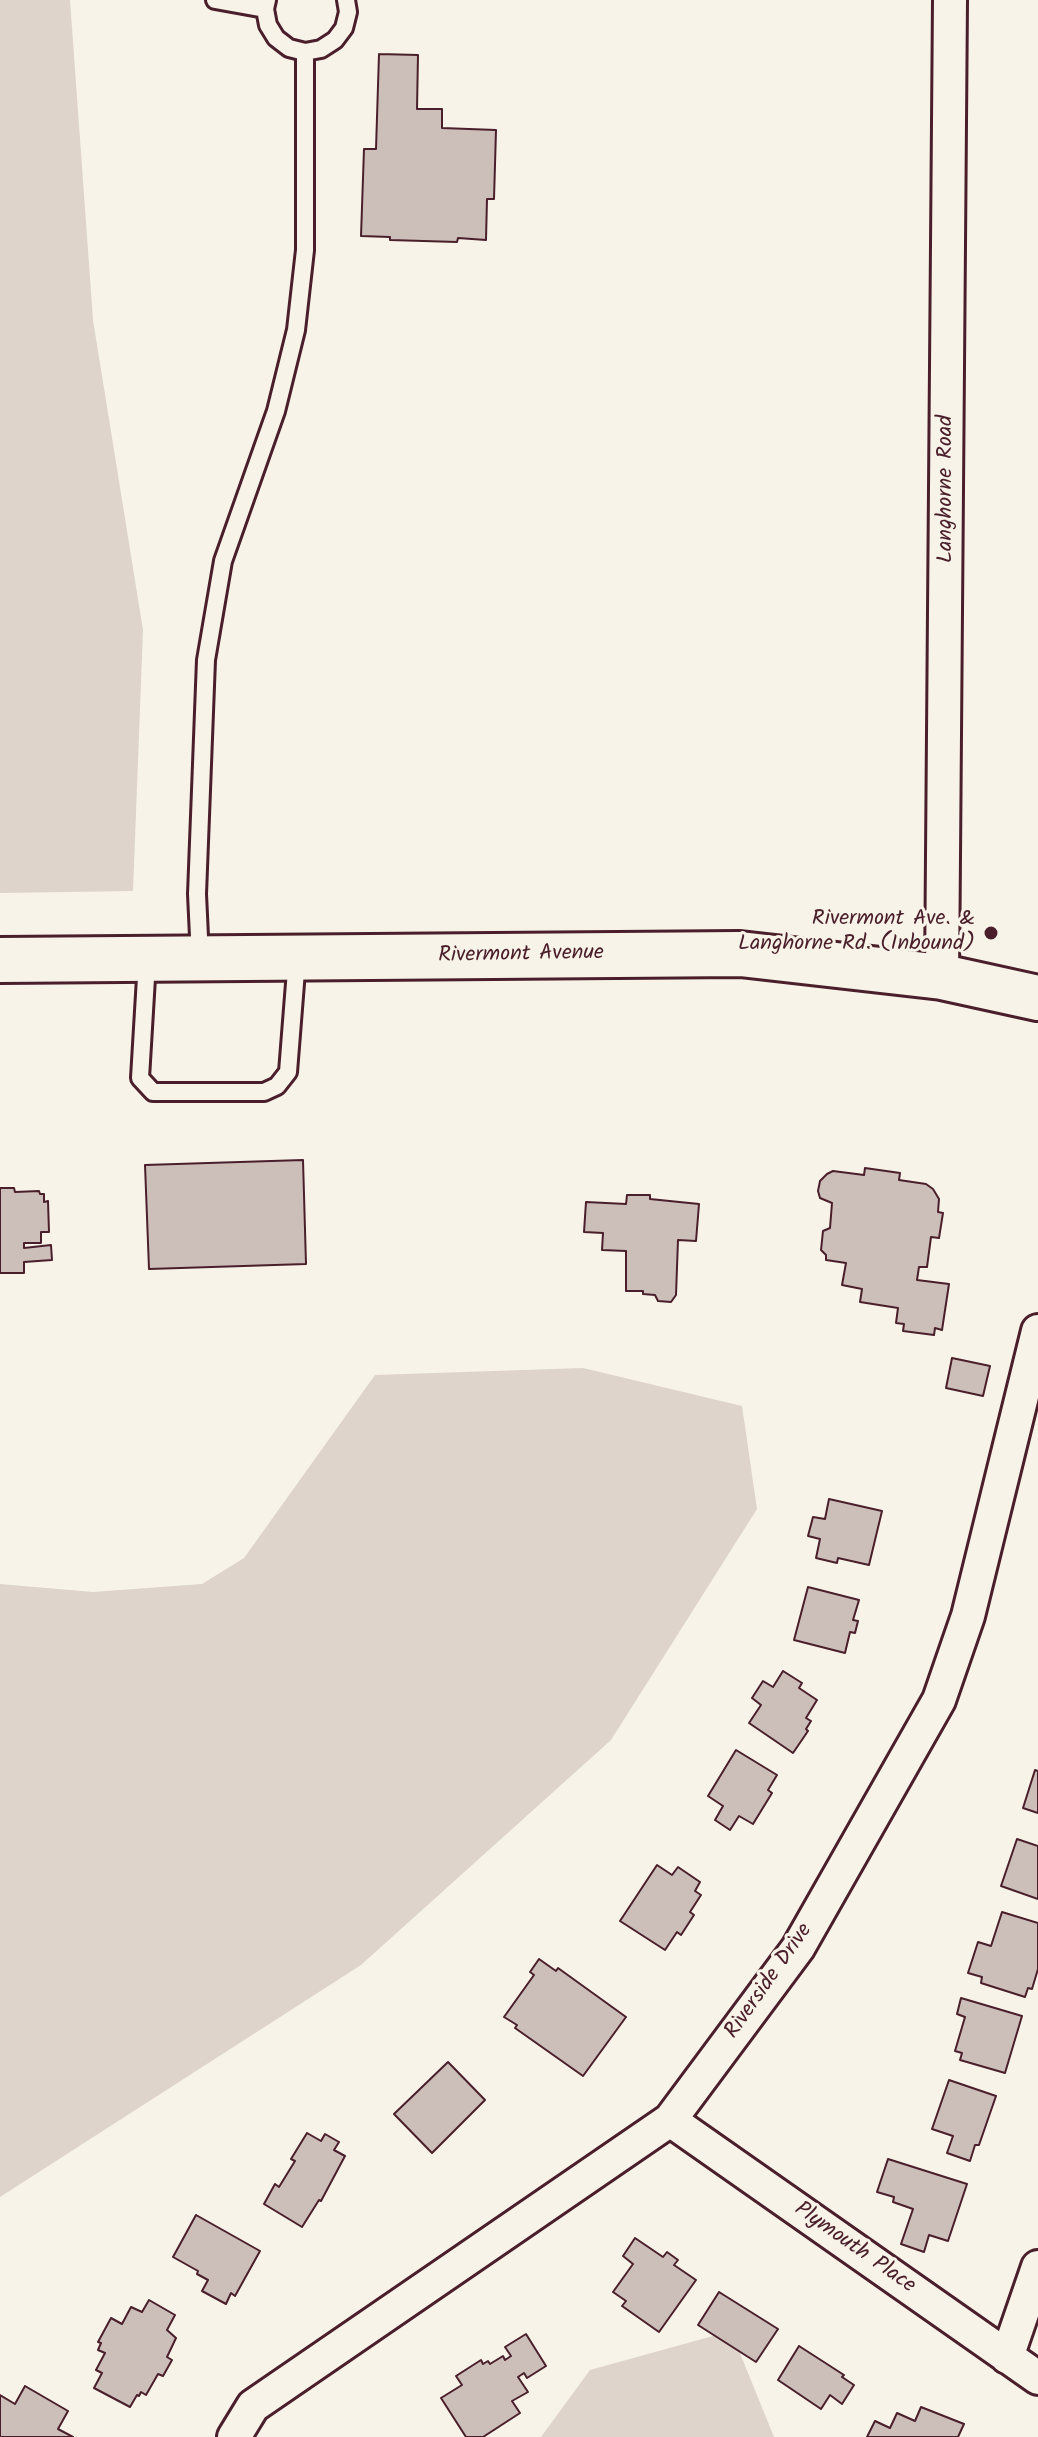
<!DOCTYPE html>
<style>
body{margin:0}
canvas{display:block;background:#f7f3e8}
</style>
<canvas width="1038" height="2437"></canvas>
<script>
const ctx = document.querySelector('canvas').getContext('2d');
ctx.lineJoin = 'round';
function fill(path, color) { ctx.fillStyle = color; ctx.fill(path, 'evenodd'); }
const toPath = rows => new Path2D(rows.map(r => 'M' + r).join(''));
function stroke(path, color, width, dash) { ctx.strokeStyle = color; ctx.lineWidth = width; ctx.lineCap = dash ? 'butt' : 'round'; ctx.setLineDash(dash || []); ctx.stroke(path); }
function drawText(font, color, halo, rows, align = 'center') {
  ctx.font = font + ' Kalam,sans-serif'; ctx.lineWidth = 6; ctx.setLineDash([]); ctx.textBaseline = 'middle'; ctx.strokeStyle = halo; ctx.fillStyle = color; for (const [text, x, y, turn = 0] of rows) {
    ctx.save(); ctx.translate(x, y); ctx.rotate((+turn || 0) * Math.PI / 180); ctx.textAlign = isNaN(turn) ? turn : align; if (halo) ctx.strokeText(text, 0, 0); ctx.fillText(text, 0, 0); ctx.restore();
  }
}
const green = toPath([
 [0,0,70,0,93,320,143,630,133,891,0,893],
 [583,1368,742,1406,757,1509,611,1740,361,1965,0,2197,0,1584,93,1592,202,1584,244,1558,375,1375],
 [731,2331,774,2437,541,2437,590,2370]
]);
const building = toPath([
 [379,54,418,55,417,109,442,109,442,128,496,130,494,199,487,199,486,240,458,238,457,242,390,240,390,237,361,236,364,149,376,149,379,54],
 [303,1160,306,1264,149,1269,145,1165,303,1160],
 [865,1168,900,1173,899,1180,926,1184,933,1189,939,1199,938,1212,943,1213,939,1238,931,1237,927,1267,919,1267,917,1280,949,1284,942,1330,935,1328,934,1335,903,1331,904,1324,896,1323,898,1308,860,1302,862,1289,842,1285,846,1263,826,1260,826,1255,821,1250,823,1231,830,1228,832,1203,820,1198,818,1191,820,1181,827,1174,833,1171,864,1175,865,1168],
 [0,1188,14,1188,15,1192,39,1191,40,1194,44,1194,44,1202,48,1201,49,1232,41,1232,41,1243,24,1243,24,1248,51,1245,52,1260,24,1262,24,1273,0,1273,0,1188],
 [627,1195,650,1195,650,1199,699,1204,696,1241,678,1240,676,1295,671,1302,658,1301,655,1295,643,1294,643,1291,626,1291,626,1251,602,1250,603,1233,584,1232,586,1202,626,1204,627,1195],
 [952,1358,990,1366,983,1396,946,1388,952,1358],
 [829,1499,882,1511,869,1565,838,1558,837,1563,816,1558,820,1539,808,1536,813,1517,825,1519,829,1499],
 [808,1587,859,1600,853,1620,858,1621,855,1633,850,1632,845,1653,794,1640,808,1587],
 [783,1671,802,1683,799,1688,817,1700,806,1718,811,1721,806,1729,808,1731,793,1753,749,1723,761,1705,752,1698,763,1681,773,1687,783,1671],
 [736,1750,777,1775,768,1790,772,1793,753,1824,739,1816,730,1830,715,1820,723,1806,708,1796,736,1750],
 [1035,1770,1038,1771,1038,1813,1023,1808,1035,1770],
 [1017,1839,1038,1846,1038,1899,1001,1886,1017,1839],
 [657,1865,672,1875,678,1867,700,1882,695,1891,701,1895,690,1912,694,1915,681,1935,677,1932,665,1950,620,1921,657,1865],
 [1002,1912,1038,1923,1038,1969,1032,1989,1028,1988,1025,1997,981,1983,982,1977,968,1973,978,1942,991,1946,1002,1912],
 [539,1959,556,1971,558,1968,626,2017,583,2076,515,2028,517,2025,504,2017,534,1975,530,1972,539,1959],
 [961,1998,1022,2016,1005,2073,960,2060,962,2053,955,2051,965,2017,957,2014,961,1998],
 [448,2062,485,2100,432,2153,394,2114,448,2062],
 [949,2080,996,2096,979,2145,975,2145,970,2161,947,2153,953,2136,932,2129,949,2080],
 [307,2133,321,2141,325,2134,339,2142,334,2150,345,2156,321,2201,319,2200,302,2227,264,2204,275,2184,279,2187,295,2161,291,2159,307,2133],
 [888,2159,967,2184,948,2241,929,2235,924,2252,901,2244,913,2209,893,2202,894,2197,877,2192,888,2159],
 [196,2215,260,2251,235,2296,231,2293,226,2304,202,2291,208,2280,197,2274,198,2271,173,2257,196,2215],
 [635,2238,663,2257,667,2252,678,2260,674,2265,696,2280,659,2332,622,2306,626,2301,613,2292,633,2264,623,2256,635,2238],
 [719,2292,778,2329,756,2362,698,2325,719,2292],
 [149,2300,175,2315,167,2330,176,2338,167,2357,172,2360,163,2376,158,2374,146,2395,141,2392,139,2396,137,2395,130,2407,94,2388,102,2373,96,2370,105,2353,98,2350,101,2343,98,2342,111,2318,122,2324,131,2307,142,2312,149,2300],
 [526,2334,546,2366,527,2378,524,2373,518,2377,528,2392,512,2401,520,2413,483,2437,466,2437,441,2398,462,2385,456,2376,481,2360,483,2364,488,2361,490,2364,503,2356,505,2360,511,2356,505,2347,526,2334],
 [799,2346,844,2375,842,2377,854,2385,842,2404,830,2395,821,2409,778,2380,799,2346],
 [25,2386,68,2411,58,2429,73,2437,0,2437,0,2395,15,2404,25,2386],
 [921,2407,964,2424,958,2437,867,2437,875,2421,890,2428,897,2413,915,2421,921,2407]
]);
const lane = toPath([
 [215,0,265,9],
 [267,0,265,9,268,25,276,38,289,48,305,52,321,49,335,40,344,28,348,12,346,0],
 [200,958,197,894,206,660,223,561,276,411,296,330,305,250,305,52],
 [147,961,140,1078,153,1092,264,1092,277,1086,288,1072,297,958]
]);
const street = toPath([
 [942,977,950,0],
 [670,2120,1038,2378],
 [1007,2357,1038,2267],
 [234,2437,253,2406,670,2120,798,1948,939,1700,968,1616,1038,1331]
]);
const secondary = toPath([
 [0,960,740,954,942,977,1038,998]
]);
const markers = [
 [991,933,8,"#4a1f2b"]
];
const streetNames = [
 ["Langhorne Road",947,489,-90],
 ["Rivermont Avenue",521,956,-1],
 ["Riverside Drive",770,1982,-55],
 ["Plymouth Place",854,2249,35]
];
const poiNames = [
 ["Rivermont Ave. &",975,920],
 ["Langhorne Rd. (Inbound)",975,945]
];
fill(green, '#ded4cc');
fill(building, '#ccbfb9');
stroke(building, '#4a1f2b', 2);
stroke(lane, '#4a1f2b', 22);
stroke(street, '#4a1f2b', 38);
stroke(secondary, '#4a1f2b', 50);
stroke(lane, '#f7f3e8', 16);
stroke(street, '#f7f3e8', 32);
stroke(secondary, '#f7f3e8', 44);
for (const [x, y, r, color] of markers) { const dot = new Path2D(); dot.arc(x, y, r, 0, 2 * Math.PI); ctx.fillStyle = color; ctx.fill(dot); stroke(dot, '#f7f3e8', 3); }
drawText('22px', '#4a1f2b', '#f7f3e8', streetNames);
drawText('22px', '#4a1f2b', '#f7f3e8', poiNames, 'right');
</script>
